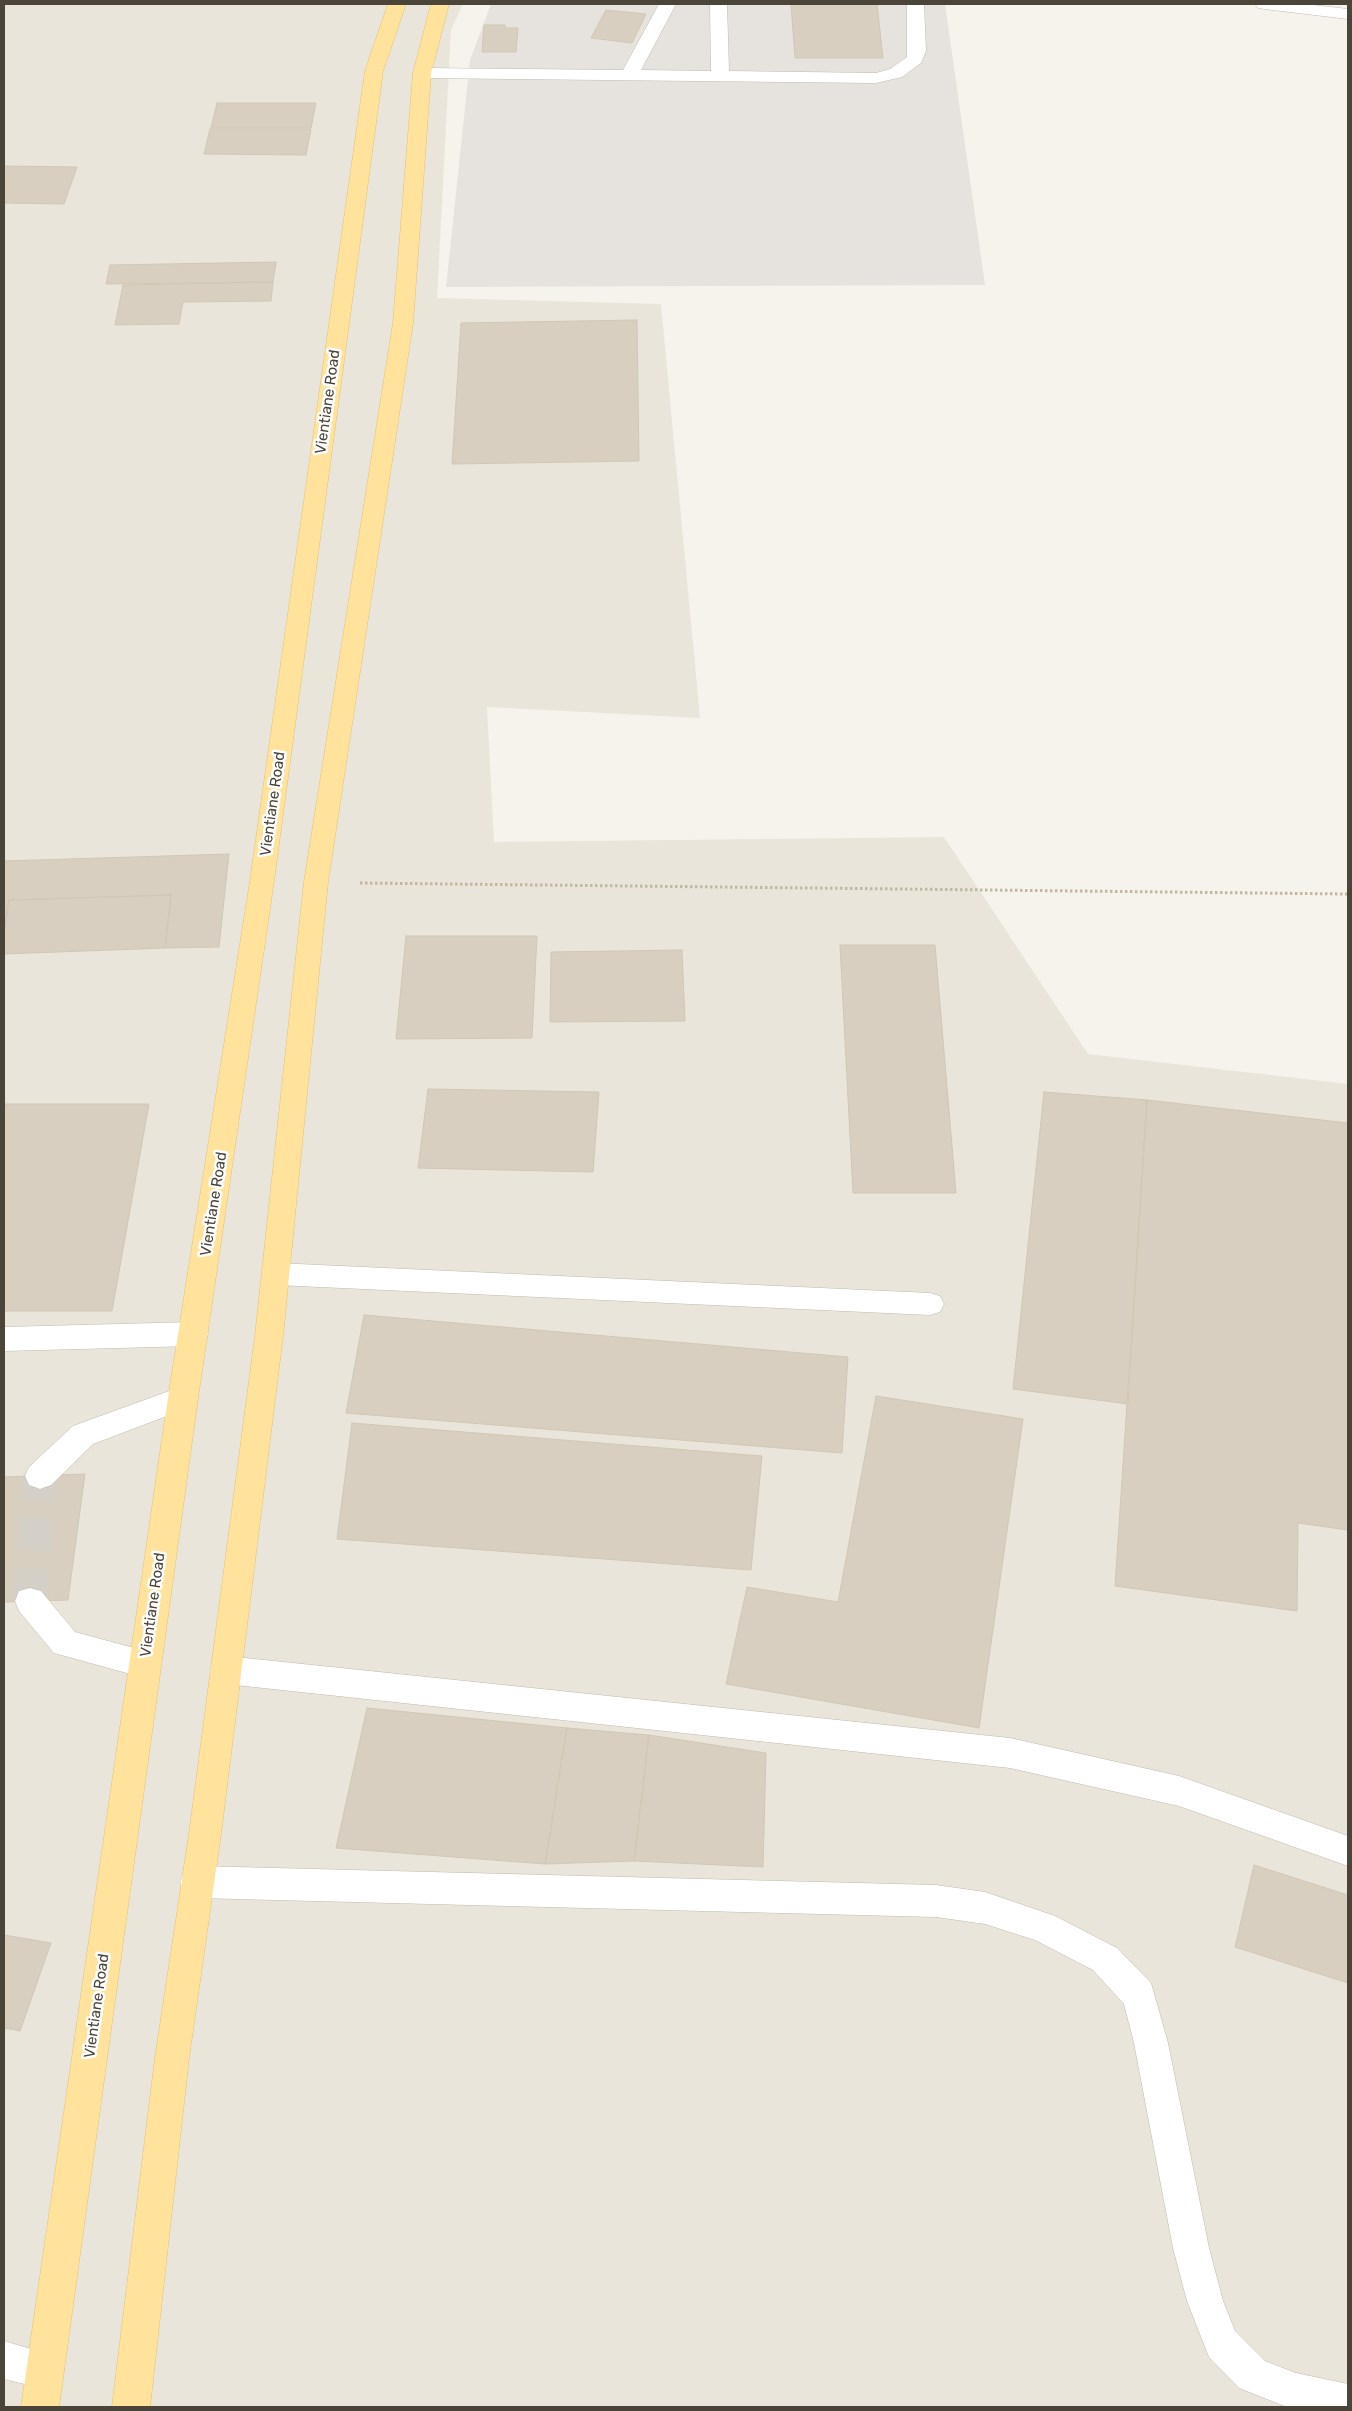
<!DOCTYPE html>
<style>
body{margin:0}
#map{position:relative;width:1352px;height:2411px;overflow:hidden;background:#f6f3ec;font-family:Rubik,sans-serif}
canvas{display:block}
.frame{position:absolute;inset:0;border:5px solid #4b4439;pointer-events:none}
</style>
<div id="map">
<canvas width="1352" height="2411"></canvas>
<div class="frame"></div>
</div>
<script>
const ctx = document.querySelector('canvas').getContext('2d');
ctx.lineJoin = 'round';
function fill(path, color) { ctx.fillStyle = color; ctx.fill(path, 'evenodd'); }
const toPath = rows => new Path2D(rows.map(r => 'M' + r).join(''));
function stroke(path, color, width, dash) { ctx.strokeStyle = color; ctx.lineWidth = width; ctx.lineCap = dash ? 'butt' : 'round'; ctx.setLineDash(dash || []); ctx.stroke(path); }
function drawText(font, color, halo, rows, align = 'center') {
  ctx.font = font + ' Rubik,sans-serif'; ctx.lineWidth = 5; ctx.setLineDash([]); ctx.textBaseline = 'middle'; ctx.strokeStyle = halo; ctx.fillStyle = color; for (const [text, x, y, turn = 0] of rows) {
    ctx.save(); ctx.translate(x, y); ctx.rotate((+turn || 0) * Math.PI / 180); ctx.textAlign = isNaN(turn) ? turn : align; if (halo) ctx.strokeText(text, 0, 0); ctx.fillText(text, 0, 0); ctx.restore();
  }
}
const residential = toPath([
 [4,4,463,4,451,30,437,298,661,304,700,718,487,707,494,842,944,837,1088,1054,1348,1084,1348,2407,4,2407]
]);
const industrial = toPath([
 [491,4,945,4,985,285,446,287,470,60]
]);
const building = toPath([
 [791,4,877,4,883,58,795,58,791,4],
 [606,10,646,14,632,43,591,38,606,10],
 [484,25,505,25,505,28,518,28,516,52,482,52,484,25],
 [217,103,316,103,311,128,211,128,217,103],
 [210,129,311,129,306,155,204,154,210,129],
 [4,166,77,167,64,204,4,203,4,166],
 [276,262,273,282,106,284,110,265,276,262],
 [273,282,271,301,183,302,179,324,115,325,123,285,273,282],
 [637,320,639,461,452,464,461,323,637,320],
 [229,854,219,947,165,948,171,895,9,900,4,932,4,861,229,854],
 [171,895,165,948,4,954,4,932,9,900,171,895],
 [406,936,537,936,532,1038,396,1039,406,936],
 [840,945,935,945,956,1193,853,1193,840,945],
 [682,950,685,1021,550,1022,551,952,682,950],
 [428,1089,599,1092,593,1172,418,1168,428,1089],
 [1044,1092,1147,1100,1128,1404,1013,1389,1044,1092],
 [1147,1100,1348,1123,1348,1530,1298,1523,1297,1611,1115,1586,1147,1100],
 [4,1104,149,1104,112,1311,4,1311,4,1104],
 [364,1315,848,1357,842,1453,346,1413,364,1315],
 [876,1396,1023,1419,979,1728,726,1684,747,1587,838,1602,876,1396],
 [352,1423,762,1456,751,1570,337,1539,352,1423],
 [85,1474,68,1600,4,1602,4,1477,85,1474],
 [367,1708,567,1728,545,1864,336,1848,367,1708],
 [567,1728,649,1735,634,1861,545,1864,567,1728],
 [649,1735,766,1753,763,1867,634,1861,649,1735],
 [1254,1865,1348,1895,1348,1983,1235,1947,1254,1865],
 [4,1935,51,1943,20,2031,4,2028,4,1935]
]);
const minorTunnel = toPath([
 [30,1601,40,1476]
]);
const path = toPath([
 [360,883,1348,894]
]);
const minor = toPath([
 [659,4,676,4,641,70,711,71,710,4,727,4,729,71,876,73,890,69,907,57,907,4,924,4,926,51,921,63,902,77,876,83,422,78,416,77,413,73,416,69,422,68,623,70,659,4],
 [1255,4,1305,4,1348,9,1348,19,1264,9,1258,8,1255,4],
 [276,1263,930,1293,940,1296,944,1304,940,1312,930,1315,276,1285,266,1282,262,1274,266,1266,276,1263],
 [194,1322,204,1326,208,1334,204,1342,194,1346,4,1351,4,1327,194,1322],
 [183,1386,193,1390,198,1398,193,1406,93,1444,51,1485,40,1489,29,1485,25,1476,29,1467,73,1426,183,1386],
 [30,1588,41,1591,75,1632,156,1654,161,1664,156,1674,145,1678,54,1653,19,1611,15,1601,19,1591,30,1588],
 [226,1656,1010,1738,1179,1776,1348,1836,1348,1866,1179,1806,1010,1768,226,1684,215,1680,210,1670,215,1660,226,1656],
 [197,1866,936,1885,985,1892,1055,1916,1117,1948,1151,1983,1168,2043,1209,2248,1223,2301,1235,2331,1265,2361,1296,2373,1348,2384,1348,2407,1287,2407,1239,2388,1209,2357,1187,2301,1173,2248,1134,2043,1124,2004,1093,1970,1035,1940,985,1924,936,1917,197,1898,185,1893,180,1882,185,1871,197,1866],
 [4,2341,58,2357,64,2370,58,2383,45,2389,4,2379,4,2341]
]);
const major = toPath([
 [388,4,406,4,383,71,274,881,198,1398,59,2407,21,2407,168,1398,250,881,365,71,388,4],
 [431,4,449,4,431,73,413,323,328,882,283,1336,221,1834,189,2058,150,2407,112,2407,155,2058,189,1834,255,1336,304,882,393,323,413,73,431,4]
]);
const streetNames = [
 ["Vientiane Road",328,402,-82],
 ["Vientiane Road",273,804,-82],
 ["Vientiane Road",214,1204,-81],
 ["Vientiane Road",153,1605,-82],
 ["Vientiane Road",97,2006,-82]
];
fill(residential, '#eae5da');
fill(industrial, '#e6e2dd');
fill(building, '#d8cfc1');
stroke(building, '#d3c7b4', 1);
stroke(minorTunnel, '#d4d0c8', 33, [33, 17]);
stroke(minor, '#c2bbae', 1);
stroke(major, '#e6c16a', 1);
stroke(path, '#c4b79f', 3, [2.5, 2.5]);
fill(minor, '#fff');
fill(major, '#ffe39c');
drawText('15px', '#4b4439', '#fff', streetNames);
</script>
